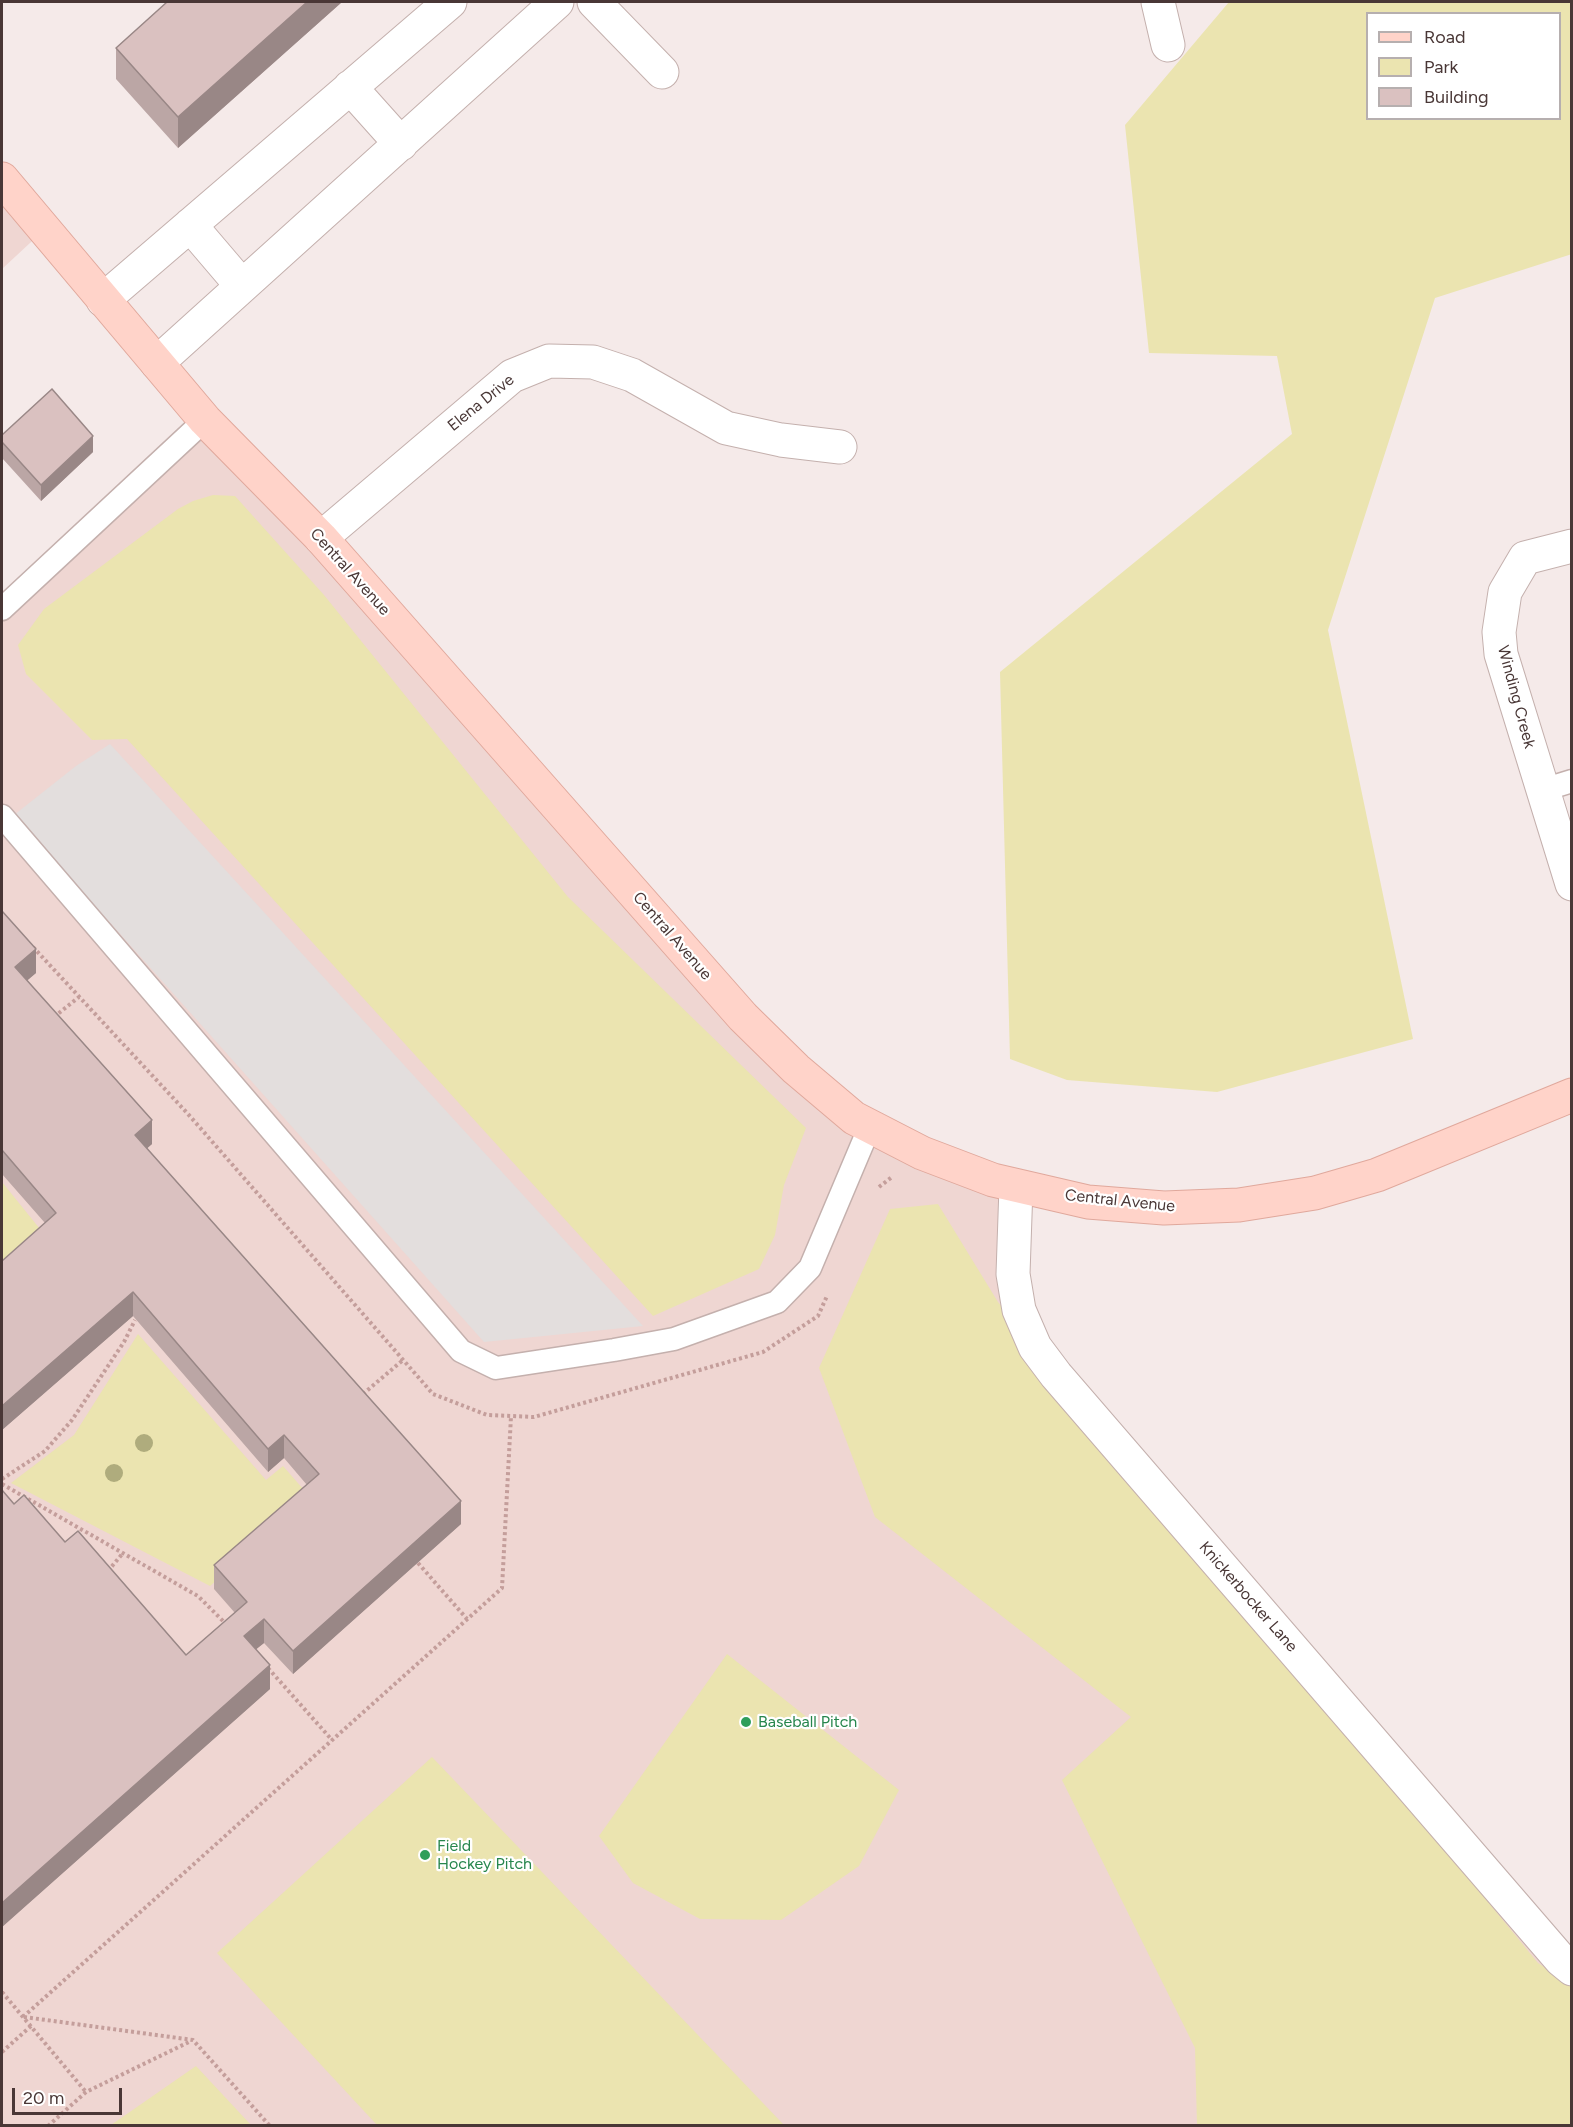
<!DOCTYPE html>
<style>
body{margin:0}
#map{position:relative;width:1573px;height:2127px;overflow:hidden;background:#f5eae9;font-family:Figtree,sans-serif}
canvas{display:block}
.frame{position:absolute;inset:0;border:3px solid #493736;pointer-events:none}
.legend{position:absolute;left:1366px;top:12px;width:195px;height:108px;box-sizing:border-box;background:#fff;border:2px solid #b6afaf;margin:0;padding:8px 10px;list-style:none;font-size:18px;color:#493736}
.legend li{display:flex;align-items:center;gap:12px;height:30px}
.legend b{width:30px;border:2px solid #b6afaf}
.scale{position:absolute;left:12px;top:2088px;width:110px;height:27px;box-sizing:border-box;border:3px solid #493736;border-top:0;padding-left:8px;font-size:18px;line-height:21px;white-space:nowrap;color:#493736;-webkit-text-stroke:4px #fff;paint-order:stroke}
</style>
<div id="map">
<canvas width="1573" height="2127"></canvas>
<div class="frame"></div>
<ul class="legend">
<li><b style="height:8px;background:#ffd3c9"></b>Road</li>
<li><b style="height:16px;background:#ebe4b0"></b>Park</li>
<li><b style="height:16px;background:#dac1c0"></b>Building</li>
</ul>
<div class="scale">20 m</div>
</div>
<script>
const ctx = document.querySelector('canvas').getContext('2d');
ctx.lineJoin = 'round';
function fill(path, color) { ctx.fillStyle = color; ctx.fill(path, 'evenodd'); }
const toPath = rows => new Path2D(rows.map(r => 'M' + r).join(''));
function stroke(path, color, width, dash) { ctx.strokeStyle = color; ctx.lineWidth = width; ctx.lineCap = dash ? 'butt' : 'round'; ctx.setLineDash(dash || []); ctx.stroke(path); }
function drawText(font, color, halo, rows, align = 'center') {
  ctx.font = font + ' Figtree,sans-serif'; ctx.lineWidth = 4.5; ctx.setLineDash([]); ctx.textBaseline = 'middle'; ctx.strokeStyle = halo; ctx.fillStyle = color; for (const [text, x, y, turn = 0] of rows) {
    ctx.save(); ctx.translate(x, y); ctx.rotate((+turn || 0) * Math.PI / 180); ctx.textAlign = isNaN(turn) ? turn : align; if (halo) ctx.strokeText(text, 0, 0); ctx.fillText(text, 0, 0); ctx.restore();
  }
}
const education = toPath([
 [2,179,44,230,2,269],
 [205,420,796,1069,1016,1187,1019,1310,1561,1960,1462,2125,2,2125,2,599]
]);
const green = toPath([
 [1229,2,1571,2,1572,254,1435,298,1328,630,1413,1039,1217,1092,1067,1080,1010,1059,1000,672,1292,434,1277,356,1149,353,1125,125],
 [1368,14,1560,14,1560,118,1368,118],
 [213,495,235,496,324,595,568,897,806,1128,784,1185,775,1235,759,1269,653,1316,127,739,92,740,26,674,18,645,44,609,178,509,193,501],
 [2,1182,48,1239,2,1280],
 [938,1204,998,1302,1538,1963,1571,1984,1571,2125,1197,2125,1195,2048,1062,1780,1131,1717,875,1517,819,1368,890,1209],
 [138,1334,266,1480,283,1466,311,1498,210,1586,11,1483,74,1435],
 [727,1654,899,1790,859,1866,781,1920,700,1919,633,1883,599,1836],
 [432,1757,784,2125,377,2125,217,1953],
 [196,2066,251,2125,111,2125]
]);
const parking = toPath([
 [110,744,643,1326,484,1342,14,815,76,766]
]);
const path = toPath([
 [33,947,188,1114,433,1394,487,1415,534,1417,763,1352,818,1316,827,1296],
 [54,1017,79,997],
 [879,1187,892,1177],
 [363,1394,403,1360],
 [2,1479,45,1451,72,1420,124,1342,135,1320],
 [2,1484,198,1596,228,1626],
 [418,1563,467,1619],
 [108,1571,123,1553],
 [268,1668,332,1740],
 [2,1992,86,2092],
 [23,2017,502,1588,511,1416],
 [24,2017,193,2040,270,2126],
 [2,2052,31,2026],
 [48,2126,86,2092,191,2041]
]);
const lane = toPath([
 [2,609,205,420],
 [1543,790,1572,781],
 [2,816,461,1351,496,1368,614,1350,674,1339,777,1302,810,1268,870,1126]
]);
const street = toPath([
 [594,2,662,72],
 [1158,2,1168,45],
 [350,87,401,144],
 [190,225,242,286],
 [103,300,450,2],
 [157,363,557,2],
 [321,538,512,376,549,361,593,362,632,375,726,428,781,440,840,447],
 [1572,546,1525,558,1505,592,1499,632,1501,654,1572,884],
 [1016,1187,1013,1274,1019,1310,1035,1347,1056,1375,1561,1960,1572,1969]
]);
const secondary = toPath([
 [2,179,205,420,321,538,743,1017,796,1069,854,1118,922,1153,993,1180,1088,1202,1164,1208,1239,1205,1315,1193,1377,1175,1572,1095]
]);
const trees = [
 [144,1443],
 [114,1473]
];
const wall = toPath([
 [167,2,342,2,178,148,116,79,116,48],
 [2,435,93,452,41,501,2,458],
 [2,911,36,973,27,980,152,1144,147,1148,461,1524,293,1674,264,1643,256,1649,270,1689,2,1927,2,1490,14,1504,65,1542,186,1655,235,1613,214,1589,214,1565,307,1485,284,1458,268,1472,133,1316,2,1430,2,1261,45,1223,2,1174]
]);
const shadedWall = toPath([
 [307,2,342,2,178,148,178,117],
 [93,436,93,452,41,501,41,485],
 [36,949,36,973,15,991,15,967],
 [152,1120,152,1144,135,1159,135,1135],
 [133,1292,133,1316,2,1430,2,1406],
 [284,1435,284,1458,268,1472,268,1449],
 [461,1501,461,1524,293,1674,293,1651],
 [264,1619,264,1643,244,1659,244,1636],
 [270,1665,270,1689,2,1927,2,1903]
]);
const building = toPath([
 [167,2,307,2,178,117,116,48,167,2],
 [52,389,93,436,41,485,2,442,2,435,52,389],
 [2,911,36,949,15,967,152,1120,135,1135,461,1501,293,1651,264,1619,244,1636,270,1665,2,1903,2,1490,14,1504,24,1495,65,1542,78,1531,186,1655,247,1602,214,1565,319,1474,284,1435,268,1449,133,1292,2,1406,2,1261,56,1213,2,1150,2,911]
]);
const markers = [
 [746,1722,6,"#2e9e5b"],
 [425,1855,6,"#2e9e5b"]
];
const streetNames = [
 ["Elena Drive",481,403,-39],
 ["Central Avenue",350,572,48],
 ["Winding Creek",1516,697,75],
 ["Central Avenue",672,936,49],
 ["Central Avenue",1120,1201,6],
 ["Knickerbocker Lane",1248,1597,49]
];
const leisureNames = [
 ["Baseball Pitch",758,1722],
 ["Field",437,1846],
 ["Hockey Pitch",437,1864]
];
fill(education, '#efd6d2');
fill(green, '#ebe4b0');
fill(parking, '#e3dedd');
stroke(lane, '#c4b0ad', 25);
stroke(street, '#c4b0ad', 35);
stroke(secondary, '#e0a89c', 35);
stroke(path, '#c49e9b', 4, [3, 3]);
stroke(lane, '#fff', 22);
stroke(street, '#fff', 33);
stroke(secondary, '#ffd3c9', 33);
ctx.fillStyle = '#afac7d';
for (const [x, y] of trees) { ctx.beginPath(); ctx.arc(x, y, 9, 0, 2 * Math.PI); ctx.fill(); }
fill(wall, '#bba6a5');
fill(shadedWall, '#998786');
fill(building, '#dac1c0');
stroke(building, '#998786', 1.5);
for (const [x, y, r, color] of markers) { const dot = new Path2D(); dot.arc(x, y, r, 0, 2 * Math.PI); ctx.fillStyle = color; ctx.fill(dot); stroke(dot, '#fff', 2); }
drawText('16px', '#493736', '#fff', streetNames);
drawText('16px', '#27864d', '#fff', leisureNames, 'left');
</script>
